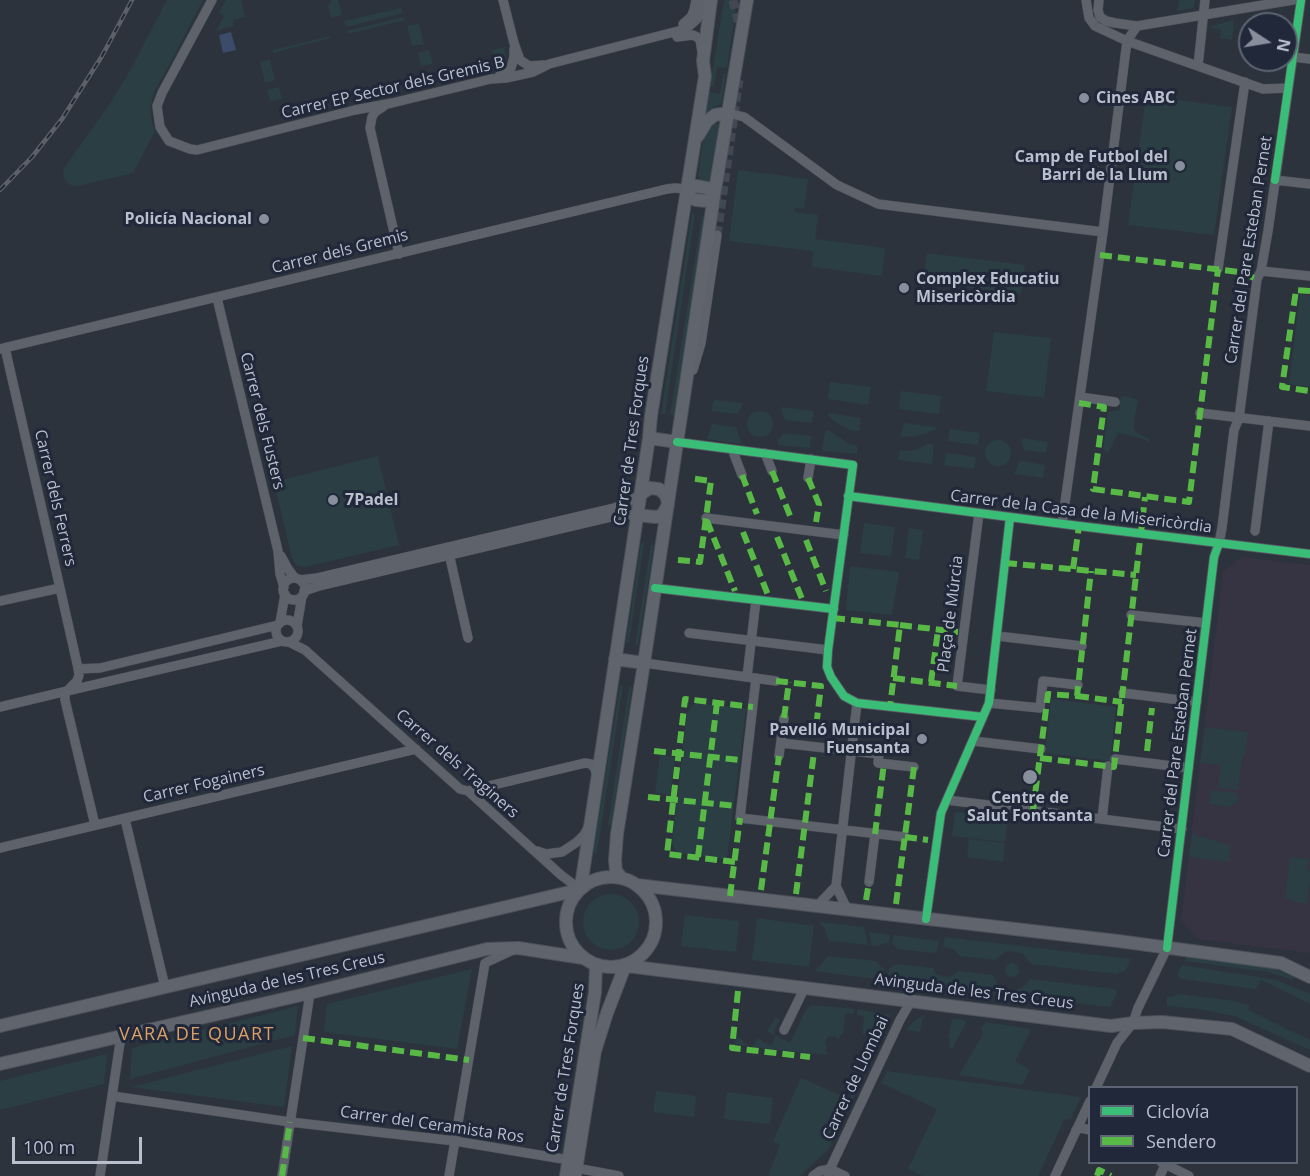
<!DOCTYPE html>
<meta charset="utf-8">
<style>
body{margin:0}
#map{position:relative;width:1310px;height:1176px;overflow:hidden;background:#2d333d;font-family:"Open Sans",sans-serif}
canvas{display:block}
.legend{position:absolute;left:1088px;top:1086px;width:210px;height:78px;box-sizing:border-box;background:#202839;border:2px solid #5d6474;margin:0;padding:8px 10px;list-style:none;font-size:18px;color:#b9bfcd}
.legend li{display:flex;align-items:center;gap:12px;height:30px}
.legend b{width:30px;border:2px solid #5d6474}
.north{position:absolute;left:1238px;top:12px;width:60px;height:60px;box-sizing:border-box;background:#202839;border:2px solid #5d6474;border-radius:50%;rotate:102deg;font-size:16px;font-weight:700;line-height:24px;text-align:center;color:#b9bfcd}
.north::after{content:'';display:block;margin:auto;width:21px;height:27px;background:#888e9b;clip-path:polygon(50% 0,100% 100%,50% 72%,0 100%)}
.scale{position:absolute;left:12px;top:1137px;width:130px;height:27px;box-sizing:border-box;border:3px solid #b9bfcd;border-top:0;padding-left:8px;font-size:18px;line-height:21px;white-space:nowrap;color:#b9bfcd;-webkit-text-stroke:4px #202839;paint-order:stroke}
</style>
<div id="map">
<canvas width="1310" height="1176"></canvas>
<ul class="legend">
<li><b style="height:8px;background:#3abd76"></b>Ciclovía</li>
<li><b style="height:8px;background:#58b947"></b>Sendero</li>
</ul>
<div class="north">N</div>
<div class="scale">100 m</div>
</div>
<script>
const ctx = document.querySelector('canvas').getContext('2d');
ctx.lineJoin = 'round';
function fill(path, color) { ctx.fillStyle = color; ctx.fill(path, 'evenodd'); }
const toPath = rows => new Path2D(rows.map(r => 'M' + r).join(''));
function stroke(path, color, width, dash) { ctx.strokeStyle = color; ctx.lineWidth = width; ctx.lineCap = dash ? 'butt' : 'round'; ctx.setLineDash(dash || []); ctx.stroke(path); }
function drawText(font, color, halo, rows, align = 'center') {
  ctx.font = font + ' "Open Sans",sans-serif'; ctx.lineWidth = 6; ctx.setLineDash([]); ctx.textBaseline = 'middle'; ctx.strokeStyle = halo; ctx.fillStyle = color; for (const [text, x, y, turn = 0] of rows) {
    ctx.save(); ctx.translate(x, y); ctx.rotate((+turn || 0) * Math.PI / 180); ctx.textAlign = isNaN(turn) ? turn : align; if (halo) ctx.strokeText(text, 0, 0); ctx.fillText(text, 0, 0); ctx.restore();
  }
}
const medical = toPath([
 [1241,557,1310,565,1310,953,1197,939,1181,920,1223,572]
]);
const green = toPath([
 [167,0,203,0,173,58,154,92,150,109,152,124,155,131,133,173,78,186,74,186,70,185,64,178,63,173,65,167,109,105,127,76],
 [226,0,241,0,245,17,233,20,234,26,216,31,224,16,219,13],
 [332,0,338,0,342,15,331,18,328,6],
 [724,0,737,0,727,68,717,67,714,86,710,86],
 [1179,0,1195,0,1194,8,1177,11],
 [401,8,403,13,346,27,344,21],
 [404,17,405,20,348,34,347,31],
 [1234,20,1232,40,1220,38,1221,30,1212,28,1212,26],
 [419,24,424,44,412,46,407,26],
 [330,36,330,38,273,53,273,50],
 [504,47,506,57,505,62,496,64,492,50],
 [429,50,433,64,421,66,418,53],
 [270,60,275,80,265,83,260,62],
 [723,74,726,74,722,102,721,104,713,107,705,114,704,113,709,92,720,94],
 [279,87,282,99,270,101,267,90],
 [1146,96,1232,107,1214,235,1128,225],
 [716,124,719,124,711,178,707,182,701,182,698,175,704,134,711,125],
 [738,170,808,179,804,209,795,208,795,212,818,215,815,239,885,248,882,276,812,267,813,251,729,241],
 [692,214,695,214,665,414,661,414],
 [702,215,705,216,674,416,670,415],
 [927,253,1025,265,1021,294,923,282],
 [1300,294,1310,295,1310,387,1289,384],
 [994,332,1051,338,1044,398,986,391],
 [830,382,871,387,868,405,828,399],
 [901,391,941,396,939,414,899,409],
 [1127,396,1138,400,1134,420,1134,429,1137,433,1149,439,1149,443,1144,439,1120,433,1118,433,1108,453,1103,450,1108,412,1119,410,1121,397],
 [714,400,743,403,738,414,711,411],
 [782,407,814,411,812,423,785,420,781,409],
 '747 424a13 13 0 1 1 26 0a13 13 0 1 1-26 0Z',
 [828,413,861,418,859,431,852,431,840,425,832,419,828,415],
 [904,423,937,427,935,430,917,436,900,437],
 [712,424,736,427,742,444,707,439],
 [950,429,980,433,978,445,948,441],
 [828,430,848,443,857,446,857,454,822,451,825,432],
 [784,433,811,436,810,448,778,445,778,440],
 [1021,438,1048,442,1046,453,1024,450],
 '985 453a13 13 0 1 1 26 0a13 13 0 1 1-26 0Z',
 [928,444,932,444,934,446,932,464,898,460,900,451,915,450],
 [946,453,976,457,974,469,944,465],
 [378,456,399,545,305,567,296,565,292,558,274,482],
 [1020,461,1045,465,1043,478,1014,474],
 [864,523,895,527,891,556,860,553],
 [909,528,923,530,919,560,905,558],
 [641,543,644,543,629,643,626,643],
 [651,544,654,545,638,645,635,645],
 [850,566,899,572,892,615,846,610],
 [620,686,623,686,597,853,593,853],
 [629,687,632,687,611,826,608,825],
 [1051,699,1116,707,1110,761,1045,753],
 [699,703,746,709,727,859,679,853,676,851,672,844,687,714,690,708,694,704],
 [1205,727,1248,732,1245,754,1243,755,1238,789,1237,790,1220,788,1218,787,1221,765,1200,763],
 [660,755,675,757,670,795,655,793],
 [1211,790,1237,793,1238,799,1236,803,1229,807,1209,804],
 [955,812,1008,818,1005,842,952,836],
 [1192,834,1230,845,1230,862,1189,857],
 [969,839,1005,843,1003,862,967,857],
 [1290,857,1309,859,1307,870,1310,871,1310,880,1307,904,1294,902,1292,900,1285,899],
 '583 922a28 28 0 1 1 56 0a28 28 0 1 1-56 0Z',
 [685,915,739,921,736,952,681,946],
 [757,918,814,926,809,967,752,960],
 [819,922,864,927,868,945,829,941,825,929],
 [869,932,890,935,889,943,884,943,878,946,872,946],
 [894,935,939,941,937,950,934,953,898,949,892,944],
 [945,937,1131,959,1126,970,1116,974,1031,964,1023,954,1011,951,1005,952,995,960,959,956,953,949,943,947],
 [827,956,876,961,881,967,884,968,883,980,814,971,821,965],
 [1186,957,1273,968,1295,976,1293,980,1268,972,1185,961],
 '1005 970a7 7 0 1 1 14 0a7 7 0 1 1-14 0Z',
 [897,964,933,968,935,973,943,977,952,976,958,971,993,975,997,984,1008,990,1016,990,1021,988,1026,984,1030,979,1115,989,1117,993,1110,1007,888,980,889,968],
 [1182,965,1277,980,1310,994,1310,1004,1261,980,1256,989,1181,979,1177,975],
 [472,969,457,1049,324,1032,327,1004],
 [1179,994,1235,1001,1250,1006,1248,1010,1310,1040,1310,1050,1234,1016,1198,1009,1167,1006,1167,996,1171,997],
 [813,1005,855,1009,853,1014,845,1013,843,1035,840,1035,839,1039,837,1039,837,1037,828,1036,828,1038,826,1039,825,1045,827,1046,826,1052,828,1053,827,1055,752,1047,735,1044,736,1035,743,1041,743,1042,752,1047,758,1038,762,1040,762,1042,771,1045,776,1036,767,1031,776,1017,780,1020,774,1030,774,1034,790,1043,806,1010,809,1007],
 [298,1006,295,1035,130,1079,132,1048],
 [857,1009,890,1015,891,1018,884,1034,862,1034,864,1016,857,1015],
 [923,1016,920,1032,906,1030,914,1021],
 [952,1019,963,1020,966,1023,952,1049,949,1047,950,1039,948,1038],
 [986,1022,1030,1029,1029,1034,1015,1061,1030,1070,1022,1085,959,1075,983,1034,981,1028],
 [292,1046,284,1107,131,1087],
 [107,1054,104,1084,0,1110,0,1081],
 [887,1071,1081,1097,1071,1118,1064,1120,1038,1176,923,1176,908,1169,937,1109,881,1083],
 [801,1078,849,1099,852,1093,855,1094,829,1149,800,1176,768,1176,780,1145,773,1141],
 [656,1091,696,1096,694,1117,653,1112],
 [727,1092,773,1098,770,1124,724,1119]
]);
const water = toPath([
 [231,32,236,50,223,53,219,35]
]);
const minorTunnel = toPath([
 [733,0,740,28],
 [717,235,739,80]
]);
const minor = toPath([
 [212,0,162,93,157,106,160,127,169,141,190,149,197,150,355,110,392,103,491,79,506,78,533,72,549,64,686,29,697,19,702,11,705,0],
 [503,0,514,43,520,60,529,66,544,65],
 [1086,0,1089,18,1095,26,1127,41,1263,89,1288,88],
 [1099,0,1098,10,1100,17,1106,21,1115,23,1137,26,1293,0],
 [683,24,691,17,694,10,696,0],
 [677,37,693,35,697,37,700,40,702,52],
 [1293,57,1310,59],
 [1198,66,1205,0],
 [499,76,508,72,511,68,514,57,514,49],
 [384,106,375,112,372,117,370,128,399,254],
 [728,113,744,117,837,185,878,204,1103,232],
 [1275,180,1310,184],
 [1218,269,1245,82],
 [1261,271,1310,276],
 [217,298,278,551,280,574,284,587],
 [0,349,667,189,675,188,687,189],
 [693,370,701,343,717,235],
 [1080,397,1115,402],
 [1200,413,1310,426],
 [677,442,853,465,828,650,827,667,831,677,844,696,857,703,983,717],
 [732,449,742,475],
 [765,453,772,471],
 [808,478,811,459],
 [848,496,1079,526,1310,554],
 [979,513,957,686,991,690],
 [706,518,844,535],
 [1062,524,1103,232,1127,41,1137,26],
 [1255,531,1269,421],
 [448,549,468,638],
 [281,556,288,569,295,578],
 '283 589a11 11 0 1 1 22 0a11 11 0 1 1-22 0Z',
 [300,580,317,578,614,508,625,504,641,494],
 [655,588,834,609],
 [304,591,319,586,615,516,624,515,638,515],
 [0,601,60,588],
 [1131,615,1206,623],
 '276 631a11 11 0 1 1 22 0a11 11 0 1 1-22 0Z',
 [280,623,285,594],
 [297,626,302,596],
 [689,633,828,650],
 [997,636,1082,646],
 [289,642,305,650,460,789,468,791,561,875,573,884,580,887],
 [644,663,776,681],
 [78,669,100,668,278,625],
 [747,677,756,600],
 [756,678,740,818,905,837],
 [1123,693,1197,702],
 [989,703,1040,708,1043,681,1078,685],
 [0,707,67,691,77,681,79,675,78,668,60,588,5,348],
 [973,741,1041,749],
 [781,743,879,754,878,763,914,767],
 [779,756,784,718],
 [1115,759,1189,768],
 [468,791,585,763,591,764,595,769,597,777],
 [947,800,1182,829],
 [125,819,165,987],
 [1102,819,1108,766],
 [95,825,65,700,65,695,67,691,282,641],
 [0,848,416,749],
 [537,851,546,854,562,852,577,842,584,835,589,826],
 [869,882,875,834],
 [817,906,836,886],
 [847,909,836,886,857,703],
 [926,919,941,813,989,703,1010,517],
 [784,1030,805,987],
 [1096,1088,1117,1043,1133,1023,1138,1008,1167,948,1214,557,1219,543,1222,528,1234,430,1239,418,1257,279,1261,271,1268,231,1301,0],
 [112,1096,290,1122,455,1141,569,1160,576,1168,619,1176],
 [1076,1130,1081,1128,1090,1130],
 [1161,1162,1189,1176],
 [100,1176,121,1036],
 [282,1176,310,993],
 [449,1176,485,963,513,950],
 [813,1176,820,1171,830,1169,828,1176],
 [845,1176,830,1169,900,1020,911,1001],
 [1055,1176,1090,1101],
 [1160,1176,1165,1165]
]);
const major = toPath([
 [698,136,707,121,715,115,728,113],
 [696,186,707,188,712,191,714,196,707,201,696,200,691,198,687,189,696,186],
 [649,438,677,442],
 [638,515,655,517,661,516,664,512,668,505,667,498,664,493,659,489,650,488,641,494],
 [615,659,644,663],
 '566 922a45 45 0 1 1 90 0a45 45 0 1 1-90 0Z',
 [621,877,616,871,615,860,617,834,644,663,714,196,747,0],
 [637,885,1118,941,1281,963,1310,977],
 [581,886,649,438,651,416,705,76,703,61,711,0],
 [627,966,1111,1026,1133,1023,1162,1022,1232,1029,1310,1066],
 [0,1026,578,890],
 [0,1064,310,993,487,949,518,948,583,958],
 [566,1176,595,992,596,965],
 [575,1176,595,1051,607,1013,625,966]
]);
const rail = toPath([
 [0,190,32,157,62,119,102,56,132,0]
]);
const quiet = toPath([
 [1100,255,1239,272,1257,279],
 [1310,291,1296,290,1282,387,1310,391],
 [1079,403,1104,407,1093,489,1189,502,1218,269],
 [772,471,791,518],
 [742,475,757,514],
 [808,478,819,504,816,522],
 [707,521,735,591],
 [743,532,768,595],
 [777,537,802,599],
 [806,540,826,591],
 [678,560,700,562,711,481,690,478],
 [1005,563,1136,575],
 [1073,569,1079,526],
 [833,618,900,625,890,707],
 [900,625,958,632],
 [893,678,957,686],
 [776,681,821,686,817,719],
 [931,682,938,630],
 [1077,696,1122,702],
 [784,718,789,682],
 [654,751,741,760],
 [1147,751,1152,708],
 [1040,758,1114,767,1145,497],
 [648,797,736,806],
 [1033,810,1048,694,1077,696,1091,571],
 [875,834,884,763],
 [905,837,928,840],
 [698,857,717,703],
 [735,862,667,854,685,699,753,707],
 [761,890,779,756],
 [796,894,814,752],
 [730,896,740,818],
 [866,900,869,882],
 [896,904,914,767],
 [738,991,732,1048,810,1057],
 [303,1038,469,1060],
 [282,1176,290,1122],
 [1097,1176,1099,1170,1111,1176]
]);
const cycleway = toPath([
 [1275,180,1301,0],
 [677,442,853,465,828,650,827,667,831,677,844,696,857,703,983,717],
 [848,496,1079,526,1310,554],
 [655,588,834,609],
 [926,919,941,813,989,703,1010,517],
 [1167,948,1214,557,1219,543]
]);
const markers = [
 [1084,98,6,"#888e9b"],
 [1180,166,6,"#888e9b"],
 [264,219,6,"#888e9b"],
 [904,288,6,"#888e9b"],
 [333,500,6,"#888e9b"],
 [922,739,6,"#888e9b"],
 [1030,777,8,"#888e9b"]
];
const streetNames = [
 ["Carrer EP Sector dels Gremis B",393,88,-13],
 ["Carrer del Pare Esteban Pernet",1249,250,-81],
 ["Carrer dels Gremis",340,252,-14],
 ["Carrer dels Fusters",262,421,76],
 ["Carrer de Tres Forques",632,441,-82],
 ["Carrer dels Ferrers",55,498,77],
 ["Carrer de la Casa de la Misericòrdia",1081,512,7],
 ["Plaça de Múrcia",951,614,-83],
 ["Carrer del Pare Esteban Pernet",1178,743,-83],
 ["Carrer dels Traginers",457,764,41],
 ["Carrer Fogainers",204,784,-13],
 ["Avinguda de les Tres Creus",287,980,-13],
 ["Avinguda de les Tres Creus",974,992,7],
 ["Carrer de Tres Forques",566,1068,-81],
 ["Carrer de Llombai",856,1078,-65],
 ["Carrer del Ceramista Ros",432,1125,8]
];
const poiNames = [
 ["Cines ABC",1096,98],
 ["Camp de Futbol del",1168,157,"right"],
 ["Barri de la Llum",1168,175,"right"],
 ["Policía Nacional",252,219,"right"],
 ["Complex Educatiu",916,279],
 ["Misericòrdia",916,297],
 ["7Padel",345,500],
 ["Pavelló Municipal",910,730,"right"],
 ["Fuensanta",910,748,"right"],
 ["Centre de",1030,798,"center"],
 ["Salut Fontsanta",1030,816,"center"]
];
const neighbourhoodNames = [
 ["VARA DE QUART",197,1035]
];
fill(medical, '#363343');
fill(green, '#2a3e44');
fill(water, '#3b4b69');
stroke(minorTunnel, '#424853', 9, [9, 4.5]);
stroke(minor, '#4a4e56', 10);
stroke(major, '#4b505a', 14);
stroke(minor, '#5e626b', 9);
stroke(major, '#60656d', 12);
stroke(rail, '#5c6168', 4.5);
stroke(rail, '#202839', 2, [7]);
stroke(quiet, '#58b947', 6, [12, 6]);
stroke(cycleway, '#3abd76', 8);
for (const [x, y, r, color] of markers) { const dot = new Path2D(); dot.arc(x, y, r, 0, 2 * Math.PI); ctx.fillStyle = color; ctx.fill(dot); stroke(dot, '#202839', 2); }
drawText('16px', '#b9bfcd', '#202839', streetNames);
drawText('bold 16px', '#b9bfcd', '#202839', poiNames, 'left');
ctx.letterSpacing = '1.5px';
drawText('18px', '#daa067', '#202839', neighbourhoodNames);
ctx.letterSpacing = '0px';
</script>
